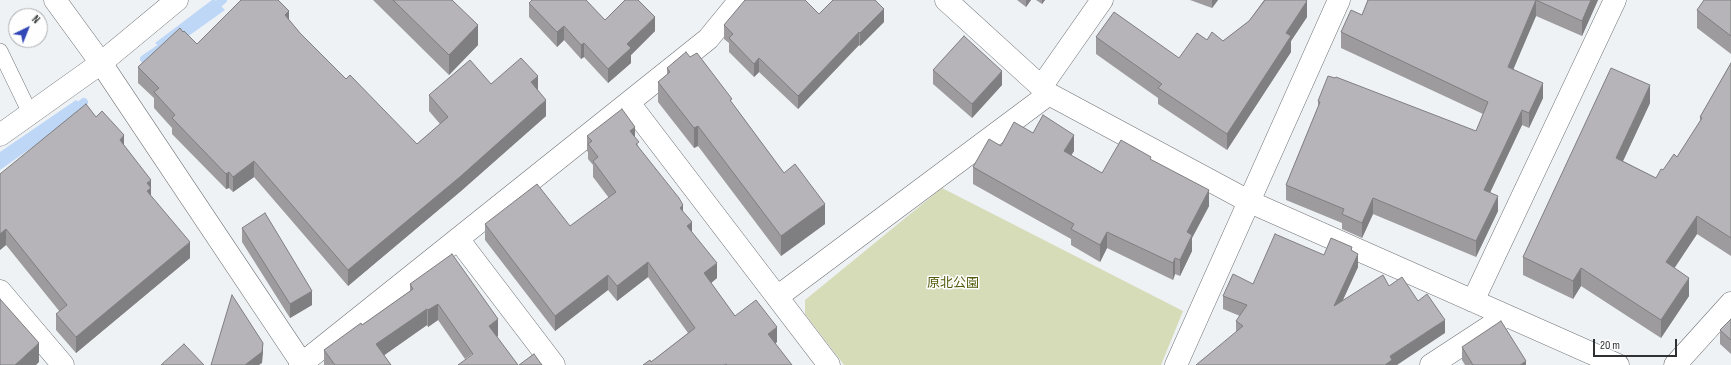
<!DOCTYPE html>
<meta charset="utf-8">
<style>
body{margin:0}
#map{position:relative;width:1731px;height:365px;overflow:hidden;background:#eef2f5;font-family:"Sofia Sans Condensed",sans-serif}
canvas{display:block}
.north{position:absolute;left:8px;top:8px;width:40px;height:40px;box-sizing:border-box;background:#fefefe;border:1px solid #abacac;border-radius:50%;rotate:43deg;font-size:11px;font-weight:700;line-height:16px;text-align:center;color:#2e3031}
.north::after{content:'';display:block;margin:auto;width:14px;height:18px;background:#3146b7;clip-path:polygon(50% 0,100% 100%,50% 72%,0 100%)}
.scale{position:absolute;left:1593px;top:339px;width:84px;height:18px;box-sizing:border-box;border:2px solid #2e3031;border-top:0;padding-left:5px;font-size:12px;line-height:14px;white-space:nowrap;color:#2e3031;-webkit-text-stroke:3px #fefefe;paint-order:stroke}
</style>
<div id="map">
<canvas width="1731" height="365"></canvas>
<div class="north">N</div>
<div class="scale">20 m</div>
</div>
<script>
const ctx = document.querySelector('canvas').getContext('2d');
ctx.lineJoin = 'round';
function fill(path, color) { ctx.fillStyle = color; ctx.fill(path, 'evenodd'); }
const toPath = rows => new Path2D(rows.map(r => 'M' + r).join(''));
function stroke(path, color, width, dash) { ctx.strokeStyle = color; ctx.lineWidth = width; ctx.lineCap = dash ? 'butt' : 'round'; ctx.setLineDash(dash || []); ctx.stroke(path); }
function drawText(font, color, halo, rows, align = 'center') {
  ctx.font = font + ' "Sofia Sans Condensed","Noto Sans JP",sans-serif'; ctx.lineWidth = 3; ctx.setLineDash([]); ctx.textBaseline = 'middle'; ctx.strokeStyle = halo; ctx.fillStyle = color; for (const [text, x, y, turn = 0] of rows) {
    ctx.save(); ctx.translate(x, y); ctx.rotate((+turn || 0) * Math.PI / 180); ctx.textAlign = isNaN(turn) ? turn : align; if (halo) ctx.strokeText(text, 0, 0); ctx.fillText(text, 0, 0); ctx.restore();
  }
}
const green = toPath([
 [942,188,1183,311,1161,365,844,365,805,314,805,300]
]);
const water = toPath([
 [212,0,215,0,225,10,166,52,155,43],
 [76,100,88,108,0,170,0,152]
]);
const stream = toPath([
 [211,10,223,0],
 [144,59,163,46],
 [73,110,84,102]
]);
const service = toPath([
 [0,51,30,113]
]);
const minor = toPath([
 [946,0,1049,94,1250,202,1618,365],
 [1041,87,1102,0],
 [629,103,829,365],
 [0,135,101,63,177,0],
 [458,239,554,365],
 [0,291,63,365],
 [777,297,1049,94],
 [1473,301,1615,0],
 [300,365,708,39,740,0],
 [1431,365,1506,316],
 [1675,365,1731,303]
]);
const tertiary = toPath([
 [55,0,101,63,303,365],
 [1176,365,1339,0]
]);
const wall = toPath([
 [373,0,452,0,478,45,449,75],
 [1017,0,1031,0,1026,7],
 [1036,0,1045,0,1042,4],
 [1190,0,1218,0,1212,8],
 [1264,0,1306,0,1307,17,1291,41,1291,52,1227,150,1158,104,1158,98,1096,54,1096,37,1179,58,1207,40,1223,41,1249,21],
 [1368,0,1598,0,1582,36,1536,16,1513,69,1543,98,1529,128,1522,125,1490,193,1498,211,1476,257,1373,214,1362,238,1342,229,1342,223,1286,200,1286,185,1318,107,1318,101,1476,131,1483,114,1341,48,1341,32,1362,15],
 [1731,0,1731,54,1697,28,1697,10],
 [529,3,605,20,655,31,631,55,631,63,608,83,584,57,581,59,564,40,557,47,529,17],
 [819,14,884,22,860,46,859,45,798,109,759,72,754,77,729,52,729,43,724,39,724,25],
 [289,20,300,33,346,79,417,144,440,124,429,111,429,95,491,84,538,90,546,116,461,191,348,286,254,177,233,192,229,188,226,189,172,134,172,128,154,108,154,98,138,83,138,67,197,44],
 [690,57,732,103,784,173,825,224,781,256,698,146,694,148,658,102,658,82,667,75,667,68],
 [1731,63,1731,256,1697,234,1674,268,1689,296,1661,338,1581,286,1573,299,1523,275,1523,257,1650,103,1623,161,1656,178,1677,157,1700,122,1700,117],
 [933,70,1002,85,972,118,933,84],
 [96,117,124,146,151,196,190,258,76,353,56,330,56,314,60,312,6,245,0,250,0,174],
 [1033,133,1074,151,1071,155,1102,173,1151,160,1209,206,1192,238,1192,251,1180,276,1175,274,1173,280,1107,248,1100,262,1071,245,1071,239,973,184,973,167,1001,146],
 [587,136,635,138,639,148,683,212,692,232,717,278,711,283,735,316,777,342,775,344,792,365,643,365,651,362,688,333,648,277,617,301,608,290,555,331,485,240,485,224,570,226,609,198,593,177,593,165,588,159,588,152,587,151],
 [242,228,312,305,290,318,242,242],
 [1352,251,1358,267,1343,300,1389,286,1418,301,1445,333,1236,332,1236,321,1240,316,1223,309,1223,296,1324,255],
 [410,284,498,336,465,359,438,320,428,327,427,325,384,355,391,365,324,365,324,350,362,325,410,291],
 [1731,319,1731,354,1720,344,1720,330],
 [1462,347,1526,365,1465,365,1462,360]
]);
const shadedWall = toPath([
 [1026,0,1031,0,1026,7],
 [1042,0,1045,0,1042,4],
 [1212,0,1218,0,1212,8],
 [1536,0,1536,16,1508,82,1508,67],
 [1591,0,1598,0,1582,36,1582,21],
 [1307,1,1307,17,1291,41,1291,52,1227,150,1227,134,1286,33],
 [884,9,884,22,860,46,860,33],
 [289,11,289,27,285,15],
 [655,17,655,31,631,55,631,63,608,83,608,69,627,44],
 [478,25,478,45,449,75,449,55],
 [564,26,564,40,557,47,557,32],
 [859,32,859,45,798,109,798,96],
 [584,43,584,57,581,59,581,45],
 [759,58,759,72,754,77,754,64],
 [1002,71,1002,85,972,118,972,104],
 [538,76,538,92,531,82],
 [1543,83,1543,98,1529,128,1529,113],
 [1650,85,1650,103,1616,176,1616,158],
 [546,100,546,116,461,191,348,286,348,270],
 [1522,110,1522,125,1484,205,1484,190],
 [698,126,698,146,694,148,694,128],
 [635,127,635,142,630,131],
 [124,135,124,151,120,140],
 [1074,135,1074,151,1064,167,1064,151],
 [254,161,254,177,233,192,233,177],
 [229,172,229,188,226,189,226,174],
 [151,180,151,204,147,207,147,183],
 [1209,190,1209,206,1192,238,1192,251,1180,276,1180,260,1187,232],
 [1498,196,1498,211,1476,257,1476,241],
 [1373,198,1373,214,1362,238,1362,223],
 [825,204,825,224,781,256,781,236],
 [683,205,683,220,680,208],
 [1697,216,1697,234,1666,281,1666,262],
 [692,222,692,238,687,226],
 [6,229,6,245,0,250,0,234],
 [1107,232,1107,248,1100,262,1100,245],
 [190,242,190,258,76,353,76,337],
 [1358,254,1358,267,1334,319,1334,306],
 [1175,258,1175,274,1173,280,1173,263],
 [648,262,648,277,617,301,617,286],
 [717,263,717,278,704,289,704,273],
 [1581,268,1581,286,1573,299,1573,281],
 [608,275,608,290,555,331,555,316],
 [1689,278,1689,296,1661,338,1661,320],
 [312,291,312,305,290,318,290,304],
 [438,304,438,320,428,327,428,310],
 [427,309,427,325,376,361,376,344],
 [498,319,498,336,489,342,489,326],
 [1445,320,1445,333,1397,365,1385,365,1390,356],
 [777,327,777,342,768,349,768,334],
 [39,343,39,362,36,365,15,365],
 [263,343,263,353,262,363,259,365,245,365],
 [1526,361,1526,365,1520,365]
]);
const building = toPath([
 [241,0,278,0,289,11,285,15,300,33,346,79,350,75,417,144,448,117,429,95,470,60,491,84,521,58,538,76,531,82,546,100,461,176,348,270,254,161,233,177,229,172,226,174,172,118,175,115,154,92,159,88,138,67,180,28,183,32,184,31,197,44,241,0],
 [393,0,452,0,478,25,449,55,393,0],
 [532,0,586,0,605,20,625,0,638,0,655,17,627,44,631,48,608,69,584,43,581,45,564,26,557,32,529,3,532,0],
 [745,0,805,0,819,14,833,0,875,0,884,9,860,33,859,32,798,96,759,58,754,64,729,38,733,34,724,25,745,0],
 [1265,0,1306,0,1307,1,1286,33,1291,36,1227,134,1158,88,1162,84,1096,37,1114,12,1179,58,1197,33,1207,40,1212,32,1223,41,1249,21,1265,0],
 [1368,0,1591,0,1582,21,1536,0,1508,67,1543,83,1529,113,1522,110,1484,190,1498,196,1476,241,1373,198,1362,223,1342,214,1344,209,1286,185,1320,102,1318,101,1328,76,1335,78,1336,77,1476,131,1488,102,1341,32,1351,10,1362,15,1368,0],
 [1704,0,1731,0,1731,36,1697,10,1704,0],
 [964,36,1002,71,972,104,933,70,964,36],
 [686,52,690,57,697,53,732,99,730,100,784,173,795,164,825,204,781,236,698,126,694,128,658,82,670,72,667,68,686,52],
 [1731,63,1731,238,1697,216,1666,262,1689,278,1661,320,1581,268,1573,281,1523,257,1611,68,1650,85,1616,158,1656,178,1661,169,1663,170,1674,154,1677,157,1702,118,1700,117,1731,63],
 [86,104,96,117,102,111,124,135,120,140,151,180,147,183,151,188,147,191,190,242,76,337,56,314,67,305,6,229,0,234,0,174,86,104],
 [622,109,635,127,630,131,639,142,636,144,679,198,683,205,680,208,692,222,687,226,717,263,704,273,735,316,756,300,777,327,768,334,792,365,727,365,726,364,724,365,643,365,650,360,651,362,695,328,648,262,617,286,608,275,555,316,485,224,537,184,570,226,616,192,593,161,598,157,588,144,592,141,587,136,622,109],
 [1043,115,1074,135,1064,151,1102,173,1121,140,1151,157,1150,159,1209,190,1187,232,1192,235,1180,260,1175,258,1173,263,1107,232,1100,245,1071,229,1074,224,973,167,989,139,1001,146,1014,122,1033,133,1043,115],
 [265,213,312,291,290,304,242,228,265,213],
 [1275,234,1324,255,1331,238,1352,247,1351,250,1358,254,1334,306,1383,275,1389,286,1402,277,1418,301,1427,294,1445,320,1390,356,1392,360,1385,365,1196,365,1243,326,1236,321,1247,305,1223,296,1233,274,1253,284,1275,234],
 [452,254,498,319,489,326,518,365,458,365,473,354,438,304,428,310,427,309,376,344,391,365,335,365,324,350,361,323,362,325,413,289,410,284,452,254],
 [232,295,263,343,262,352,245,365,211,365,232,295],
 [0,299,39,343,15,365,0,365,0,299],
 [1731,319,1731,340,1720,330,1731,319],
 [1501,321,1526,361,1520,365,1473,365,1462,347,1501,321],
 [184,344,204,365,161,365,184,344],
 [534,354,542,365,519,365,534,354]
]);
const parkNames = [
 ["原北公園",953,284]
];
fill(green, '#d6dbb8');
fill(water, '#bed7f7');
stroke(stream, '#bed7f7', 8);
stroke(service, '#707376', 16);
stroke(minor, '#707376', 23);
stroke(tertiary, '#707376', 23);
stroke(service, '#fff', 15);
stroke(minor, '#fff', 22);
stroke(tertiary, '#fff', 22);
fill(wall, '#9d9b9e');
fill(shadedWall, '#7f7e81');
fill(building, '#b6b4b8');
stroke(building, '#7f7e81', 1);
drawText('13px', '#555b0c', '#fefefe', parkNames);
</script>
